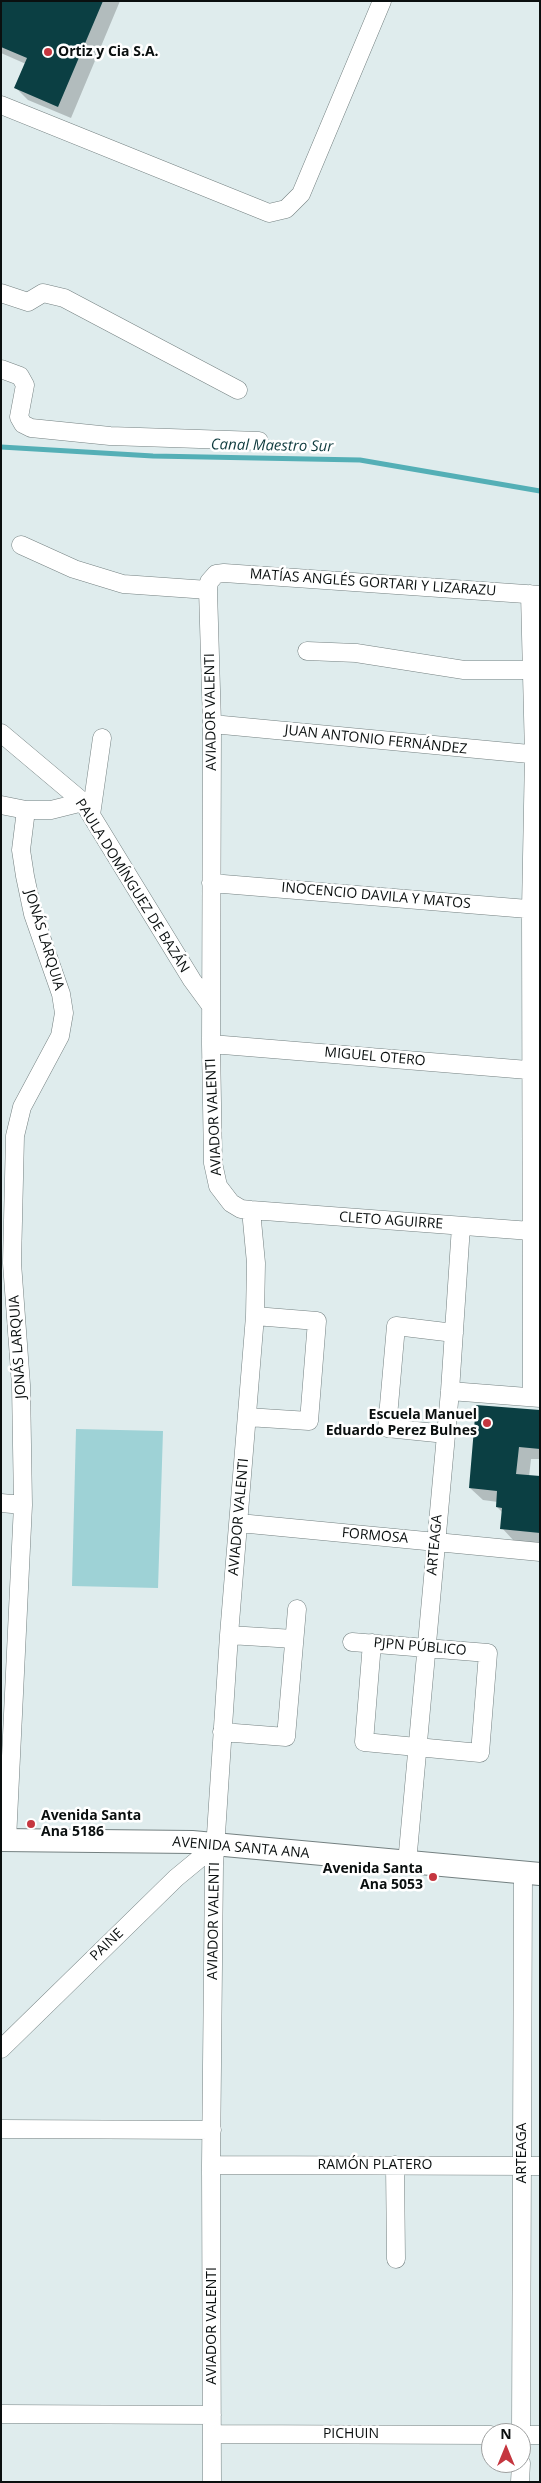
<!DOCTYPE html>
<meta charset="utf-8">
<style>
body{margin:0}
#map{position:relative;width:541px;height:2483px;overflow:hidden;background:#dfeced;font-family:"Open Sans",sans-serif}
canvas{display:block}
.frame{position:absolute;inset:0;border:2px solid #0a0f0f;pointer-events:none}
.north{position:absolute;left:481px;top:2423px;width:50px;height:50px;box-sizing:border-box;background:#fff;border:1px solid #9d9f9f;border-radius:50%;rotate:0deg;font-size:14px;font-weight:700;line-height:20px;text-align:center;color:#0a0f0f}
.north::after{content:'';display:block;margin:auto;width:18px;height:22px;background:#c5363f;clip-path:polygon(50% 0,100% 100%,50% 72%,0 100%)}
</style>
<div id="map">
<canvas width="541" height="2483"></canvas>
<div class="frame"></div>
<div class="north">N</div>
</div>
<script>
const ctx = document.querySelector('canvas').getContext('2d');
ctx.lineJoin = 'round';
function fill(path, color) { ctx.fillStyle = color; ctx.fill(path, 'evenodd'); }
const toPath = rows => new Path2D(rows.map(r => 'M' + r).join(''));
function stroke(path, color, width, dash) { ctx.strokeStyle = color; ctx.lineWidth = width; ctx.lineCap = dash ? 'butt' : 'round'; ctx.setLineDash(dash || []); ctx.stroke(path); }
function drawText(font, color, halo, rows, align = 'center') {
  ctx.font = font + ' "Open Sans",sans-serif'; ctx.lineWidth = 5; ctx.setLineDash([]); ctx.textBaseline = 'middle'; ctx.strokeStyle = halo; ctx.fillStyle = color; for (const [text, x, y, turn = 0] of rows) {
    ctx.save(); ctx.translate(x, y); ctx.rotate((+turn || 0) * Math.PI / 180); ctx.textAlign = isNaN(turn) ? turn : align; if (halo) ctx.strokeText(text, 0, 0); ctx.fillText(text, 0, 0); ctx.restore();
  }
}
const green = toPath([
 [76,1429,163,1431,158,1588,72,1586]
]);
const shadow = toPath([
 [1,1,120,1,71,118,28,100,16,88,26,64,1,53],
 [540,1412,540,1459,531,1459,529,1477,540,1478,540,1543,514,1541,502,1528,503,1513,497,1507,498,1502,483,1500,470,1488]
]);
const stream = toPath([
 [1,447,153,456,360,460,540,491]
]);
const building = toPath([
 [1,1,103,1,58,107,14,88,27,58,1,47],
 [476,1405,540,1410,540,1449,519,1447,516,1474,540,1476,540,1533,500,1529,502,1508,496,1507,497,1491,469,1488]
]);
const minor = toPath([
 [1,105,269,213,286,209,301,194,382,1],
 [1,293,28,302,43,293,64,298,238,390],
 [1,369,20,376,25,385,19,417,23,424,31,428,110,436,259,441],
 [21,545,74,569,123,584,208,590],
 [530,594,534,755,531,909,532,1397],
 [307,651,356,653,464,670,532,670],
 [212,724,540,755],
 [1,733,83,802,192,980,211,1006],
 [1,805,26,810,51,810,83,802],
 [91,815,102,738],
 [211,883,540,910],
 [211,1044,540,1071],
 [531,1231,251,1210,241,1209,231,1203,218,1186,213,1163,211,1044,212,724,208,590,209,582,216,574,224,573,540,595],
 [450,1391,540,1398],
 [247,1417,309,1421,317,1321,255,1316],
 [446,1434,387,1428,396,1326,454,1333],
 [1,1503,23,1505],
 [239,1523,540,1552],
 [229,1635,294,1639],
 [352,1642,488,1653,480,1753,364,1742,372,1643],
 [222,1732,286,1737,297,1609],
 [7,1840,23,1505,21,1385,12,1263,15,1136,22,1107,60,1036,64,1013,61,994,33,914,25,876,21,850,26,810],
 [407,1863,450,1391,461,1226],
 [1,2049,176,1878,216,1845],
 [1,2129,212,2130],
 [211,2165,540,2166],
 [395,2165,396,2259],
 [1,2414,212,2415],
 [521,2433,523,1873],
 [212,2434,491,2435],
 [521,2435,540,2435],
 [212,2482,211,2165,214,1865,229,1635,255,1316,256,1263,251,1210],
 [520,2482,521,2463]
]);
const major = toPath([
 [1,1840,192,1842,540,1874]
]);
const markers = [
 [48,52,5,"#c5363f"],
 [487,1423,5,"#c5363f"],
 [31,1824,5,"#c5363f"],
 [433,1877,5,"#c5363f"]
];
const poiNames = [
 ["Ortiz y Cia S.A.",58,52],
 ["Escuela Manuel",477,1415,"right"],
 ["Eduardo Perez Bulnes",477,1431,"right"],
 ["Avenida Santa",41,1816],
 ["Ana 5186",41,1832],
 ["Avenida Santa",423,1869,"right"],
 ["Ana 5053",423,1885,"right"]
];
const streetNames = [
 ["MATÍAS ANGLÉS GORTARI Y LIZARAZU",373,583,4],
 ["AVIADOR VALENTI",211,712,-91],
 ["JUAN ANTONIO FERNÁNDEZ",376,740,6],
 ["PAULA DOMÍNGUEZ DE BAZÁN",132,886,58],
 ["INOCENCIO DAVILA Y MATOS",376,896,5],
 ["JONÁS LARQUIA",44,940,73],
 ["MIGUEL OTERO",375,1057,5],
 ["AVIADOR VALENTI",214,1117,-93],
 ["CLETO AGUIRRE",391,1221,4],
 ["JONÁS LARQUIA",18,1347,-94],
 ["AVIADOR VALENTI",239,1517,-85],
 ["FORMOSA",375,1536,5],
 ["ARTEAGA",435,1545,-85],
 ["PJPN PÚBLICO",420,1647,5],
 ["AVENIDA SANTA ANA",241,1848,5],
 ["AVIADOR VALENTI",214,1921,-89],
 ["PAINE",107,1945,-44],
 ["ARTEAGA",522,2153,-90],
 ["RAMÓN PLATERO",375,2165],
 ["AVIADOR VALENTI",212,2326,-90],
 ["PICHUIN",351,2434]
];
const waterNames = [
 ["Canal Maestro Sur",272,446,1]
];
fill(green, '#9ed2d6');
fill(shadow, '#0003');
stroke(stream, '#54afb6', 5);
fill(building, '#0b3f43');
stroke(minor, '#748081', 19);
stroke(major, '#748081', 24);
stroke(minor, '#fff', 18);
stroke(major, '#fff', 22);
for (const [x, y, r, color] of markers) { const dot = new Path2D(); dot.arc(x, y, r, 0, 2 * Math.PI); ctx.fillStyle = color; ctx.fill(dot); stroke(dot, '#fff', 2); }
drawText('bold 14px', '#0a0f0f', '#fff', poiNames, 'left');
drawText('14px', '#0a0f0f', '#fff', streetNames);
drawText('italic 15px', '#0e3a3d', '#fff', waterNames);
</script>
